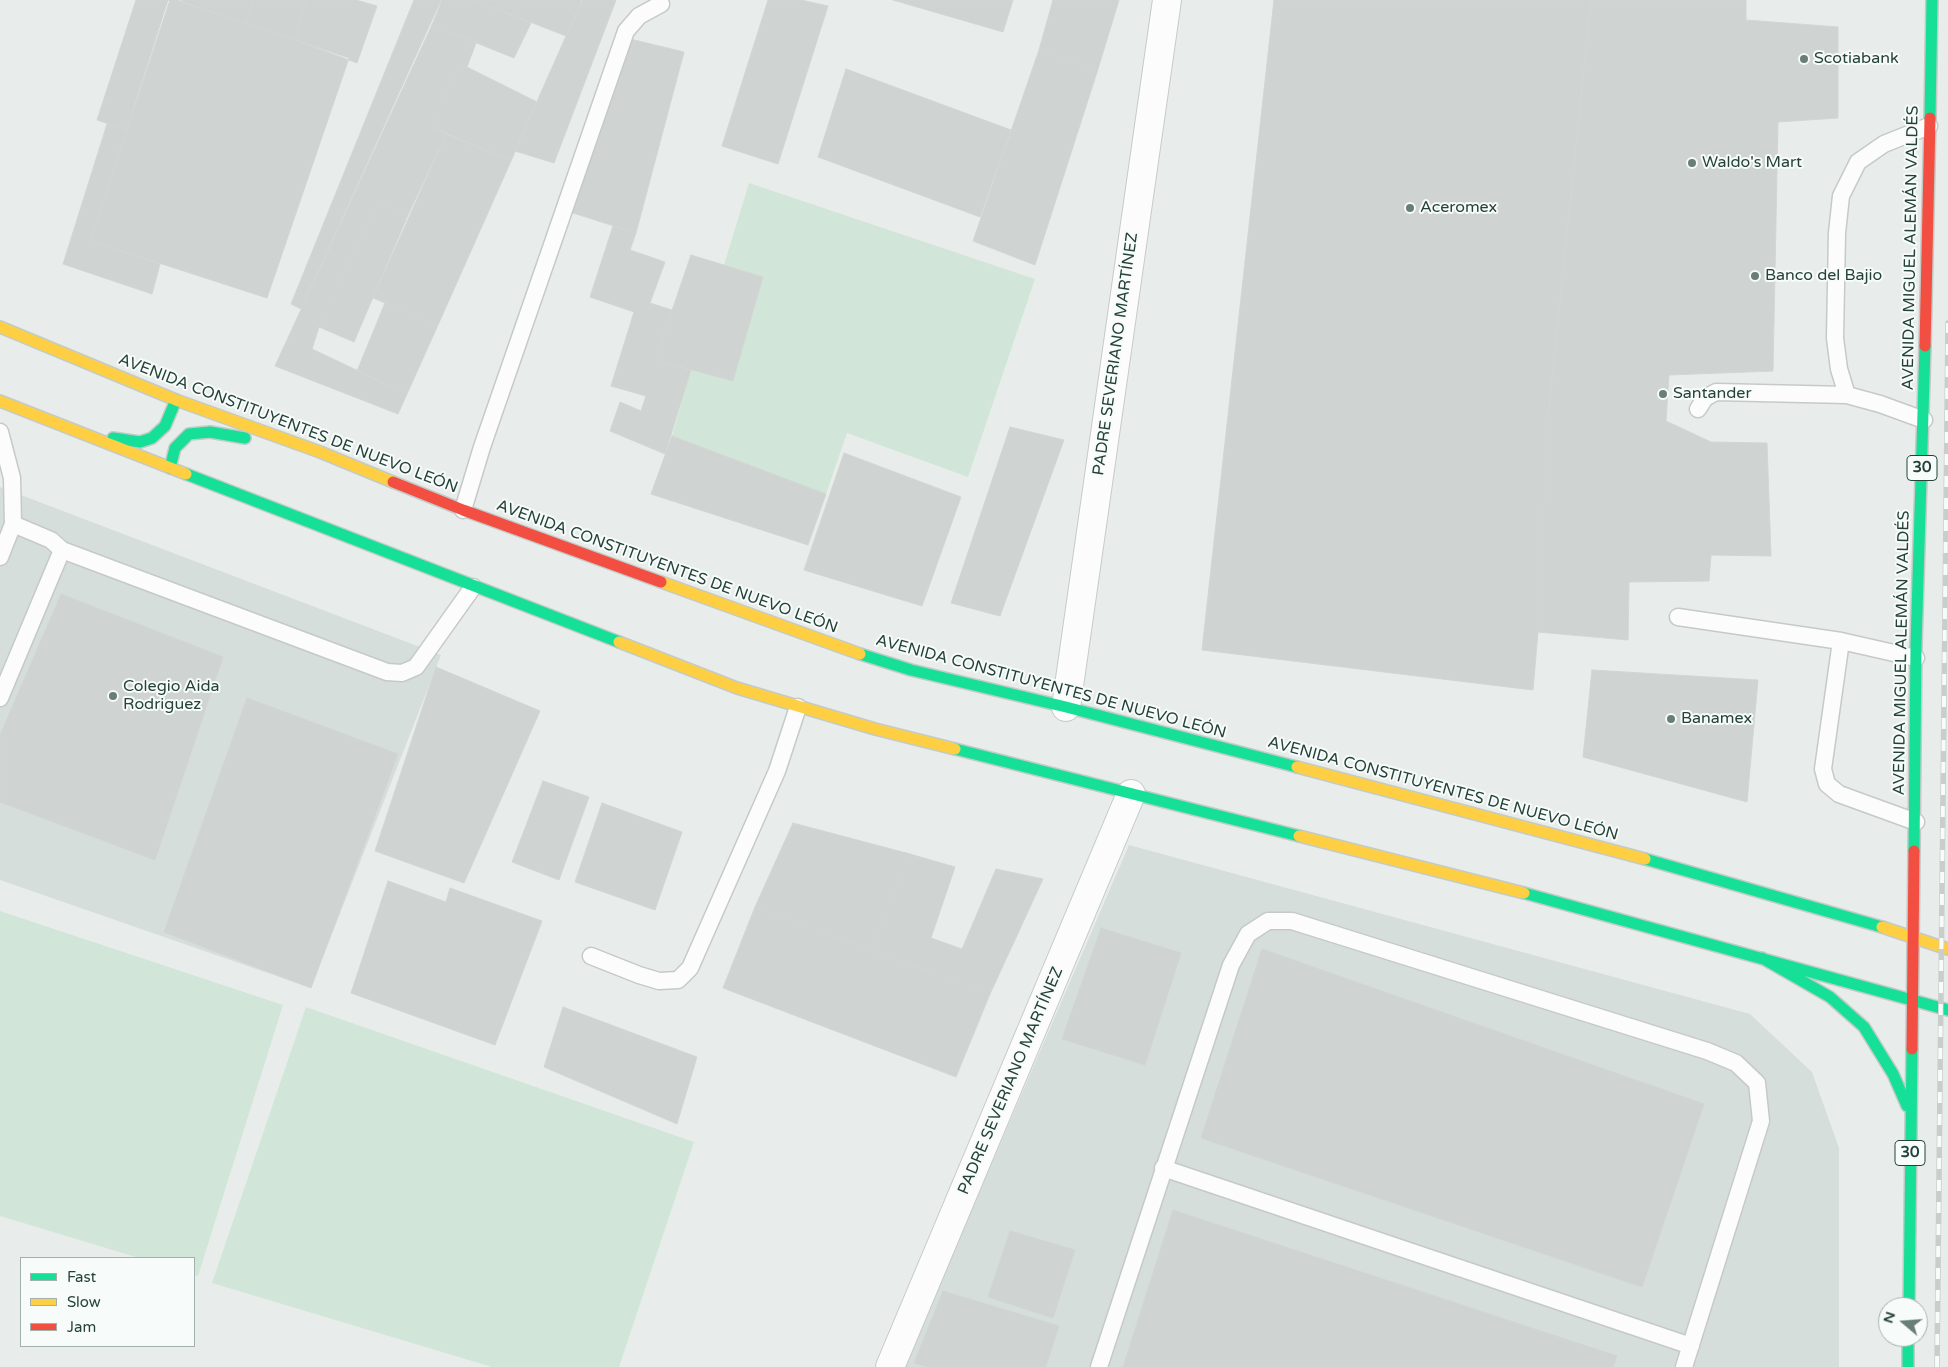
<!DOCTYPE html>
<meta charset="utf-8">
<style>
body{margin:0}
#map{position:relative;width:1948px;height:1367px;overflow:hidden;background:#e8edeb;font-family:"Varela Round",sans-serif}
canvas{display:block}
.legend{position:absolute;left:20px;top:1257px;width:175px;height:90px;box-sizing:border-box;background:#f7fbf9;border:1px solid #a3b1ad;margin:0;padding:6px 9px;list-style:none;font-size:15px;color:#24423a}
.legend li{display:flex;align-items:center;gap:10px;height:25px}
.legend b{width:25px;border:1px solid #a3b1ad}
.north{position:absolute;left:1878px;top:1297px;width:50px;height:50px;box-sizing:border-box;background:#f7fbf9;border:1px solid #a3b1ad;border-radius:50%;rotate:288deg;font-size:14px;font-weight:700;line-height:20px;text-align:center;color:#24423a}
.north::after{content:'';display:block;margin:auto;width:18px;height:22px;background:#697e78;clip-path:polygon(50% 0,100% 100%,50% 72%,0 100%)}
</style>
<div id="map">
<canvas width="1948" height="1367"></canvas>
<ul class="legend">
<li><b style="height:6px;background:#16e098"></b>Fast</li>
<li><b style="height:6px;background:#ffcf43"></b>Slow</li>
<li><b style="height:6px;background:#f24e42"></b>Jam</li>
</ul>
<div class="north">N</div>
</div>
<script>
const ctx = document.querySelector('canvas').getContext('2d');
ctx.lineJoin = 'round';
function fill(path, color) { ctx.fillStyle = color; ctx.fill(path, 'evenodd'); }
const toPath = rows => new Path2D(rows.map(r => 'M' + r).join(''));
function stroke(path, color, width, dash) { ctx.strokeStyle = color; ctx.lineWidth = width; ctx.lineCap = dash ? 'butt' : 'round'; ctx.setLineDash(dash || []); ctx.stroke(path); }
function drawText(font, color, halo, rows, align = 'center') {
  ctx.font = font + ' "Varela Round",sans-serif'; ctx.lineWidth = 4; ctx.setLineDash([]); ctx.textBaseline = 'middle'; ctx.strokeStyle = halo; ctx.fillStyle = color; for (const [text, x, y, turn = 0] of rows) {
    ctx.save(); ctx.translate(x, y); ctx.rotate((+turn || 0) * Math.PI / 180); ctx.textAlign = isNaN(turn) ? turn : align; if (halo) ctx.strokeText(text, 0, 0); ctx.fillText(text, 0, 0); ctx.restore();
  }
}
const built = toPath([
 [0,487,441,655,311,988,0,880],
 [1129,845,1750,1014,1812,1072,1839,1148,1839,1367,904,1367]
]);
const green = toPath([
 [749,183,1035,279,968,477,847,433,826,494,672,436,691,370,733,381,763,277,724,265],
 [0,911,283,1005,198,1276,194,1275,194,1258,139,1258,0,1216],
 [306,1007,694,1142,619,1367,492,1367,212,1283]
]);
const building = toPath([
 [136,0,170,0,127,130,97,120,136,0],
 [168,0,177,0,349,58,267,298,91,241,168,0],
 [182,0,253,0,246,23,181,2,182,0],
 [253,0,306,0,295,40,246,23,253,0],
 [306,0,356,0,377,6,357,63,295,40,306,0],
 [414,0,441,0,301,309,291,304,414,0],
 [442,0,474,0,531,23,514,58,432,25,442,0],
 [474,0,583,0,566,36,474,0],
 [582,0,616,0,554,163,515,151,582,0],
 [768,0,801,0,828,6,778,164,722,146,768,0],
 [893,0,1013,0,1003,32,893,0],
 [1053,0,1119,0,1098,69,1039,50,1053,0],
 [1274,0,1591,0,1548,417,1538,632,1533,690,1202,650,1274,0],
 [1591,0,1746,0,1746,20,1838,27,1838,118,1778,122,1773,371,1669,375,1666,421,1711,442,1767,443,1771,556,1711,555,1709,581,1629,582,1628,640,1538,632,1548,417,1591,0],
 [432,25,476,43,467,67,459,63,432,127,446,134,408,215,378,201,319,327,312,349,407,394,398,414,275,366,432,25],
 [626,38,684,52,636,233,573,213,626,38],
 [1039,50,1098,69,1035,265,973,241,1039,50],
 [459,63,537,102,511,161,432,127,459,63],
 [846,69,1011,130,980,217,818,157,846,69],
 [107,124,127,130,91,241,160,264,152,294,63,264,107,124],
 [446,134,511,161,438,325,373,298,446,134],
 [378,201,408,215,354,342,319,327,378,201],
 [613,226,636,233,630,250,665,262,650,303,672,310,655,360,691,370,665,454,610,431,620,402,641,411,646,396,611,386,634,312,590,297,613,226],
 [691,255,763,277,733,381,655,360,691,255],
 [385,303,438,325,407,394,357,371,385,303],
 [1010,427,1064,440,1000,616,951,603,1010,427],
 [672,436,826,494,808,545,651,494,672,436],
 [844,453,961,497,922,606,804,570,844,453],
 [61,594,223,657,155,860,0,802,0,735,61,594],
 [436,667,540,711,464,883,375,851,436,667],
 [1592,670,1758,680,1747,802,1583,757,1592,670],
 [247,698,398,754,311,988,164,932,247,698],
 [543,781,589,797,559,880,512,862,543,781],
 [602,803,682,832,655,910,575,882,602,803],
 [793,823,910,854,871,950,755,907,793,823],
 [910,854,955,867,931,938,962,949,996,869,1043,879,990,994,871,950,910,854],
 [388,881,446,902,450,888,542,921,495,1045,351,993,388,881],
 [755,907,990,994,956,1077,723,988,755,907],
 [1101,928,1181,953,1145,1065,1062,1039,1101,928],
 [1262,949,1704,1104,1642,1287,1201,1138,1262,949],
 [563,1007,697,1057,677,1124,544,1067,563,1007],
 [1173,1210,1617,1356,1613,1367,1123,1367,1173,1210],
 [1010,1231,1075,1250,1053,1318,988,1297,1010,1231],
 [943,1291,1059,1326,1046,1367,928,1367,914,1363,943,1291]
]);
const lane = toPath([
 [1698,409,1705,398,1716,392,1847,395],
 [1924,420,1880,404,1847,395,1839,369,1835,338,1837,233,1841,196,1858,162,1884,144,1929,126],
 [0,432,12,478,13,524,0,557],
 [463,510,482,447,626,31,639,16,661,4],
 [62,550,387,672,402,673,416,667,473,587],
 [1678,617,1841,641,1916,658],
 [1841,641,1823,769,1827,784,1839,794,1916,822],
 [0,698,62,550,51,540,13,524],
 [591,956,639,975,659,981,678,980,690,968,777,771,798,707],
 [1163,1168,1691,1346],
 [1099,1367,1231,965,1248,934,1268,921,1292,921,1707,1051,1736,1063,1757,1083,1761,1121,1684,1367]
]);
const street = toPath([
 [1066,707,1167,0],
 [890,1367,1131,794]
]);
const fast = toPath([
 [1930,118,1932,0],
 [113,438,140,442,152,438,165,426,176,400],
 [170,468,175,448,189,434,210,432,245,438],
 [186,474,619,642],
 [860,654,911,670,1066,707,1297,767],
 [955,749,1299,836],
 [1914,851,1916,646,1925,346],
 [1645,859,1882,927],
 [1524,893,1948,1010],
 [1762,958,1830,997,1864,1027,1893,1074,1907,1106],
 [1909,1307,1912,1049],
 [1908,1337,1908,1367]
]);
const slow = toPath([
 [0,327,176,400,320,452,393,482],
 [0,401,186,474],
 [661,582,860,654],
 [619,642,737,688,875,729,955,749],
 [1297,767,1645,859],
 [1299,836,1524,893],
 [1882,927,1948,949]
]);
const jam = toPath([
 [1925,346,1930,118],
 [393,482,463,510,661,582],
 [1912,1049,1914,851]
]);
const rail = toPath([
 [1937,1367,1948,323]
]);
const markers = [
 [1804,59,5,"#697e78"],
 [1692,163,5,"#697e78"],
 [1410,208,5,"#697e78"],
 [1755,276,5,"#697e78"],
 [1663,394,5,"#697e78"],
 [113,696,5,"#697e78"],
 [1671,719,5,"#697e78"]
];
const shields = [
 [1922,468,30],
 [1910,1153,30]
];
const shieldNames = [
 ["30",1922,468],
 ["30",1910,1153]
];
const poiNames = [
 ["Scotiabank",1814,59],
 ["Waldo's Mart",1702,163],
 ["Aceromex",1420,208],
 ["Banco del Bajio",1765,276],
 ["Santander",1673,394],
 ["Colegio Aida",123,687],
 ["Rodriguez",123,705],
 ["Banamex",1681,719]
];
const streetNames = [
 ["AVENIDA MIGUEL ALEMÁN VALDÉS",1911,248,-89],
 ["PADRE SEVERIANO MARTÍNEZ",1116,354,-82],
 ["AVENIDA CONSTITUYENTES DE NUEVO LEÓN",288,424,21],
 ["AVENIDA CONSTITUYENTES DE NUEVO LEÓN",667,567,20],
 ["AVENIDA MIGUEL ALEMÁN VALDÉS",1902,653,-89],
 ["AVENIDA CONSTITUYENTES DE NUEVO LEÓN",1051,687,15],
 ["AVENIDA CONSTITUYENTES DE NUEVO LEÓN",1443,789,15],
 ["PADRE SEVERIANO MARTÍNEZ",1011,1081,-67]
];
fill(built, '#d6dedb');
fill(green, '#d1e6d8');
fill(building, '#cfd4d2');
stroke(building, '#d1d6d4', 1);
stroke(lane, '#c5cac8', 19);
stroke(street, '#c5cac8', 30);
stroke(fast, '#c3cbc8', 14);
stroke(slow, '#c3cbc8', 14);
stroke(jam, '#c3cbc8', 14);
stroke(lane, '#fcfcfc', 16);
stroke(street, '#fcfcfc', 28);
stroke(fast, '#16e098', 11);
stroke(slow, '#ffcf43', 11);
stroke(jam, '#f24e42', 11);
stroke(rail, '#c9cdcc', 5.5);
stroke(rail, '#f7fbf9', 4, [11]);
for (const [x, y, r, color] of markers) { const dot = new Path2D(); dot.arc(x, y, r, 0, 2 * Math.PI); ctx.fillStyle = color; ctx.fill(dot); stroke(dot, '#f7fbf9', 2); }
for (const [x, y, w] of shields) { const box = new Path2D(); box.roundRect(x - w / 2, y - 12.5, w, 25, 4); ctx.fillStyle = '#f7fbf9'; ctx.fill(box); stroke(box, '#24423a', 1); }
drawText('bold 15px', '#24423a', null, shieldNames);
drawText('16px', '#24423a', '#f7fbf9', poiNames, 'left');
drawText('16px', '#24423a', '#f7fbf9', streetNames);
</script>
